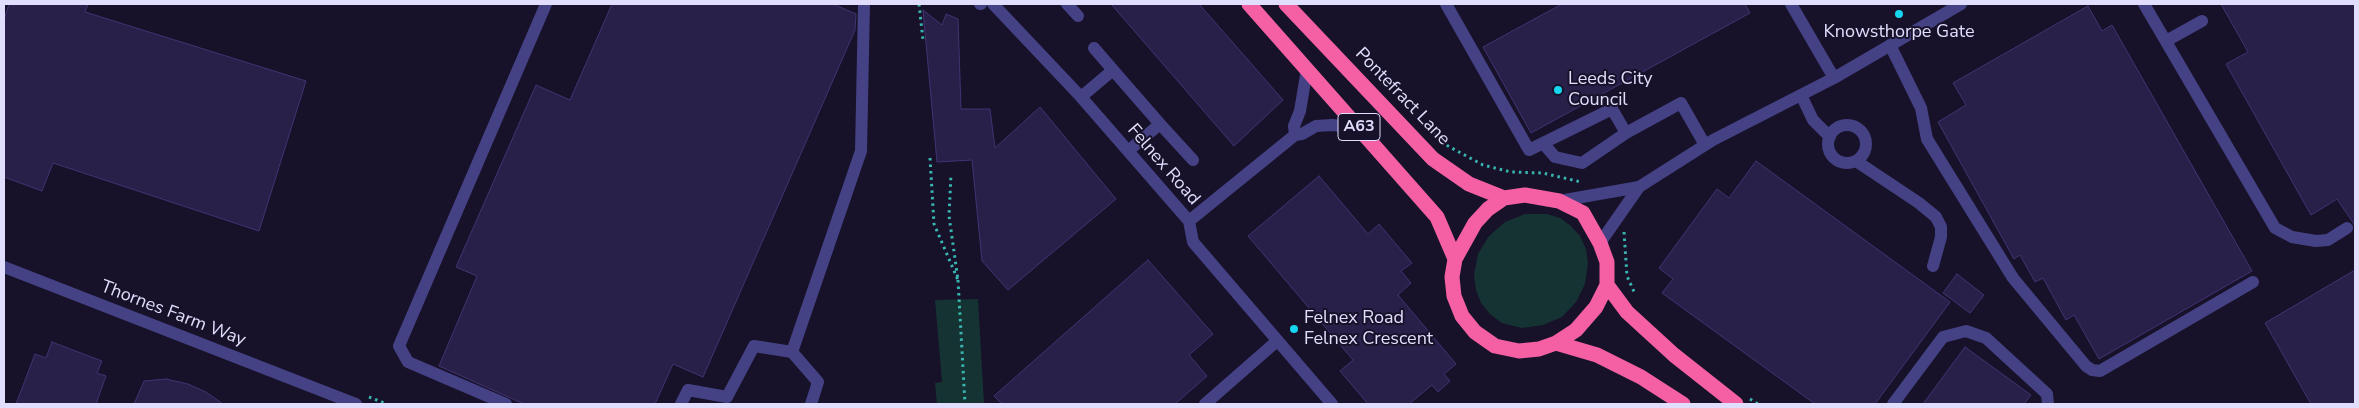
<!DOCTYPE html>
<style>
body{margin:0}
#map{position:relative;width:2359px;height:408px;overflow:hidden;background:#171229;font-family:"Nunito Sans",sans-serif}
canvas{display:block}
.frame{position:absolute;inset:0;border:5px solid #e1ddfd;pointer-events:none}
</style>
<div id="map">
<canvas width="2359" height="408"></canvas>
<div class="frame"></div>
</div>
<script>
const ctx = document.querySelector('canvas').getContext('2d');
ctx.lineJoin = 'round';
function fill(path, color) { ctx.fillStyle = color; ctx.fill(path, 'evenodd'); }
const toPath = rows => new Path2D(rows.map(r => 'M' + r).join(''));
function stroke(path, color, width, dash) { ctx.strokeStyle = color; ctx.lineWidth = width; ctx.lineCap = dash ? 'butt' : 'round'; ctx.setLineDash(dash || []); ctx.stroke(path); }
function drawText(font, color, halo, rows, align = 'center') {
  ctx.font = font + ' "Nunito Sans",sans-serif'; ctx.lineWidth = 4; ctx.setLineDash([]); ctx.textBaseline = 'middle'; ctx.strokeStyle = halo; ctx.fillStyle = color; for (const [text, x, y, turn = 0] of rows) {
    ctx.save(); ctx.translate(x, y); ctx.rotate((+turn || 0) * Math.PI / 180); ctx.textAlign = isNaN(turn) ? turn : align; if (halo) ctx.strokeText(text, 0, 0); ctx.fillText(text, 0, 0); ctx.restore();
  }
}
const green = toPath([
 [1525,214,1547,214,1560,218,1571,226,1580,236,1586,249,1588,263,1585,284,1576,302,1562,317,1543,325,1522,328,1502,323,1490,314,1481,303,1476,290,1474,275,1478,254,1489,236,1505,222],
 [978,299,984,404,937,404,935,383,942,382,935,300]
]);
const building = toPath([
 [9,4,88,4,85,12,306,81,259,231,53,163,42,191,4,177,4,20,9,4],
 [612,4,833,4,856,14,855,30,703,377,673,364,655,404,524,404,439,366,477,276,456,267,536,85,570,100,612,4],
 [1111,4,1199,4,1283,100,1234,146,1111,4],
 [1562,4,1745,4,1750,13,1531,133,1483,47,1562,4],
 [2221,4,2355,4,2355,230,2354,224,2337,199,2311,215,2226,64,2248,52,2221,4],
 [2088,6,2102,31,2112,25,2252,271,2099,359,2074,315,2066,320,2043,278,2035,282,2020,255,2014,259,1938,122,1966,105,1953,83,2088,6],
 [923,10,942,25,946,14,958,19,961,109,990,109,995,148,1040,107,1116,199,1008,290,982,261,972,160,937,162,923,10],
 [1756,161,1950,302,1875,404,1815,404,1662,293,1673,279,1659,268,1717,189,1729,198,1756,161],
 [1319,176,1368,234,1379,224,1412,263,1401,271,1411,283,1398,295,1456,364,1444,374,1450,381,1438,392,1432,385,1409,404,1368,404,1340,371,1353,360,1248,236,1319,176],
 [1148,260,1213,334,1189,355,1207,376,1175,404,1002,404,994,396,1148,260],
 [2355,270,2355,404,2311,404,2265,323,2355,270],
 [1957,274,1984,295,1970,313,1943,293,1957,274],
 [52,342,102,361,97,373,106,376,96,404,16,404,35,354,46,358,52,342],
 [1965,347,2031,395,2024,404,1923,404,1965,347],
 [166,379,188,384,206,392,223,404,134,404,144,381,166,379]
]);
const path = toPath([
 [919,4,923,40],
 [1423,123,1448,146,1483,165,1511,172,1543,173,1581,182],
 [930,158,934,224,958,280,949,216,951,174],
 [1624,232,1627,276,1635,294],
 [958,280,965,404],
 [369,397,387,404],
 [1750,399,1758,404]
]);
const minor = toPath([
 [980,4,981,4],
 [993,4,1081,97,1189,221,1193,242,1332,404],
 [1067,4,1078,16],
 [1446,4,1529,150,1612,109,1626,133,1681,103,1705,145],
 [1791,4,1834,78],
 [2144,4,2275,228,2292,237,2316,241,2328,240,2347,228],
 [2166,41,2202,21],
 [1890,45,1921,108,1927,139,2013,278,2086,366,2092,370,2100,371,2253,282],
 [1094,48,1113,70],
 [1801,95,1813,120,1830,137],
 [1081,97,1113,70,1160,124,1128,151],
 [1160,124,1193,160],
 '1828 144a19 19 0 1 1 38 0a19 19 0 1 1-38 0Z',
 [1295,135,1294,126,1300,111,1307,69],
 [1543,143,1555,157,1582,163,1626,133],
 [1856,161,1919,203,1936,217,1941,227,1941,237,1933,266],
 [1559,201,1639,187,1713,140,1834,78,1961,4],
 [1189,221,1295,135,1302,134,1316,126,1332,125,1360,128],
 [1600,243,1639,187],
 [4,267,356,404],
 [792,352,818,382,811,404],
 [506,404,408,362,399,346,546,4],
 [681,404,688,390,727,397,754,346,792,352,861,151,864,4],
 [1205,404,1277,341],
 [1893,404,1943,337,1966,331,1986,338,2047,394,2048,404]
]);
const highway = toPath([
 [1249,4,1437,217,1455,259],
 [1286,4,1433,159,1469,184,1504,198],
 [1525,195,1559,201,1583,213,1600,243,1607,262,1607,285,1596,307,1576,330,1556,343,1539,349,1519,351,1495,346,1475,332,1462,316,1454,296,1452,277,1455,259,1475,223,1488,209,1504,198,1525,195],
 [1607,285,1627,312,1674,355,1736,404],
 [1556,343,1597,355,1641,377,1683,404]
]);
const markers = [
 [1899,14,5,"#16d5f0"],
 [1558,90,5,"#16d5f0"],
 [1294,329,5,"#16d5f0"]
];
const shields = [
 [1359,127,42]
];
const shieldNames = [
 ["A63",1359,127]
];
const poiNames = [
 ["Knowsthorpe Gate",1899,33,"center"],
 ["Leeds City",1568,80],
 ["Council",1568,101],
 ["Felnex Road",1304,319],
 ["Felnex Crescent",1304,340]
];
const streetNames = [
 ["Pontefract Lane",1402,97,46],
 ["Felnex Road",1163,165,49],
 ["Thornes Farm Way",173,314,21]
];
fill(green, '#163333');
fill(building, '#292049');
stroke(building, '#423373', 1);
stroke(path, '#39b5b0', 3, [2.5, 4]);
stroke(minor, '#454185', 12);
stroke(highway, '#f560a4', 15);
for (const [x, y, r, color] of markers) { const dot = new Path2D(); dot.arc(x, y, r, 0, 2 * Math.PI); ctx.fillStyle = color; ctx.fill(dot); stroke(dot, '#171229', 2); }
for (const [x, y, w] of shields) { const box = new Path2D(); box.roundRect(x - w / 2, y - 13.5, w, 27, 4); ctx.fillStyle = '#171229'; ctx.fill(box); stroke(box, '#e1ddfd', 1); }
drawText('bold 16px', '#e1ddfd', null, shieldNames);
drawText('18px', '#e1ddfd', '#171229', poiNames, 'left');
drawText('18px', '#e1ddfd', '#171229', streetNames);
</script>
